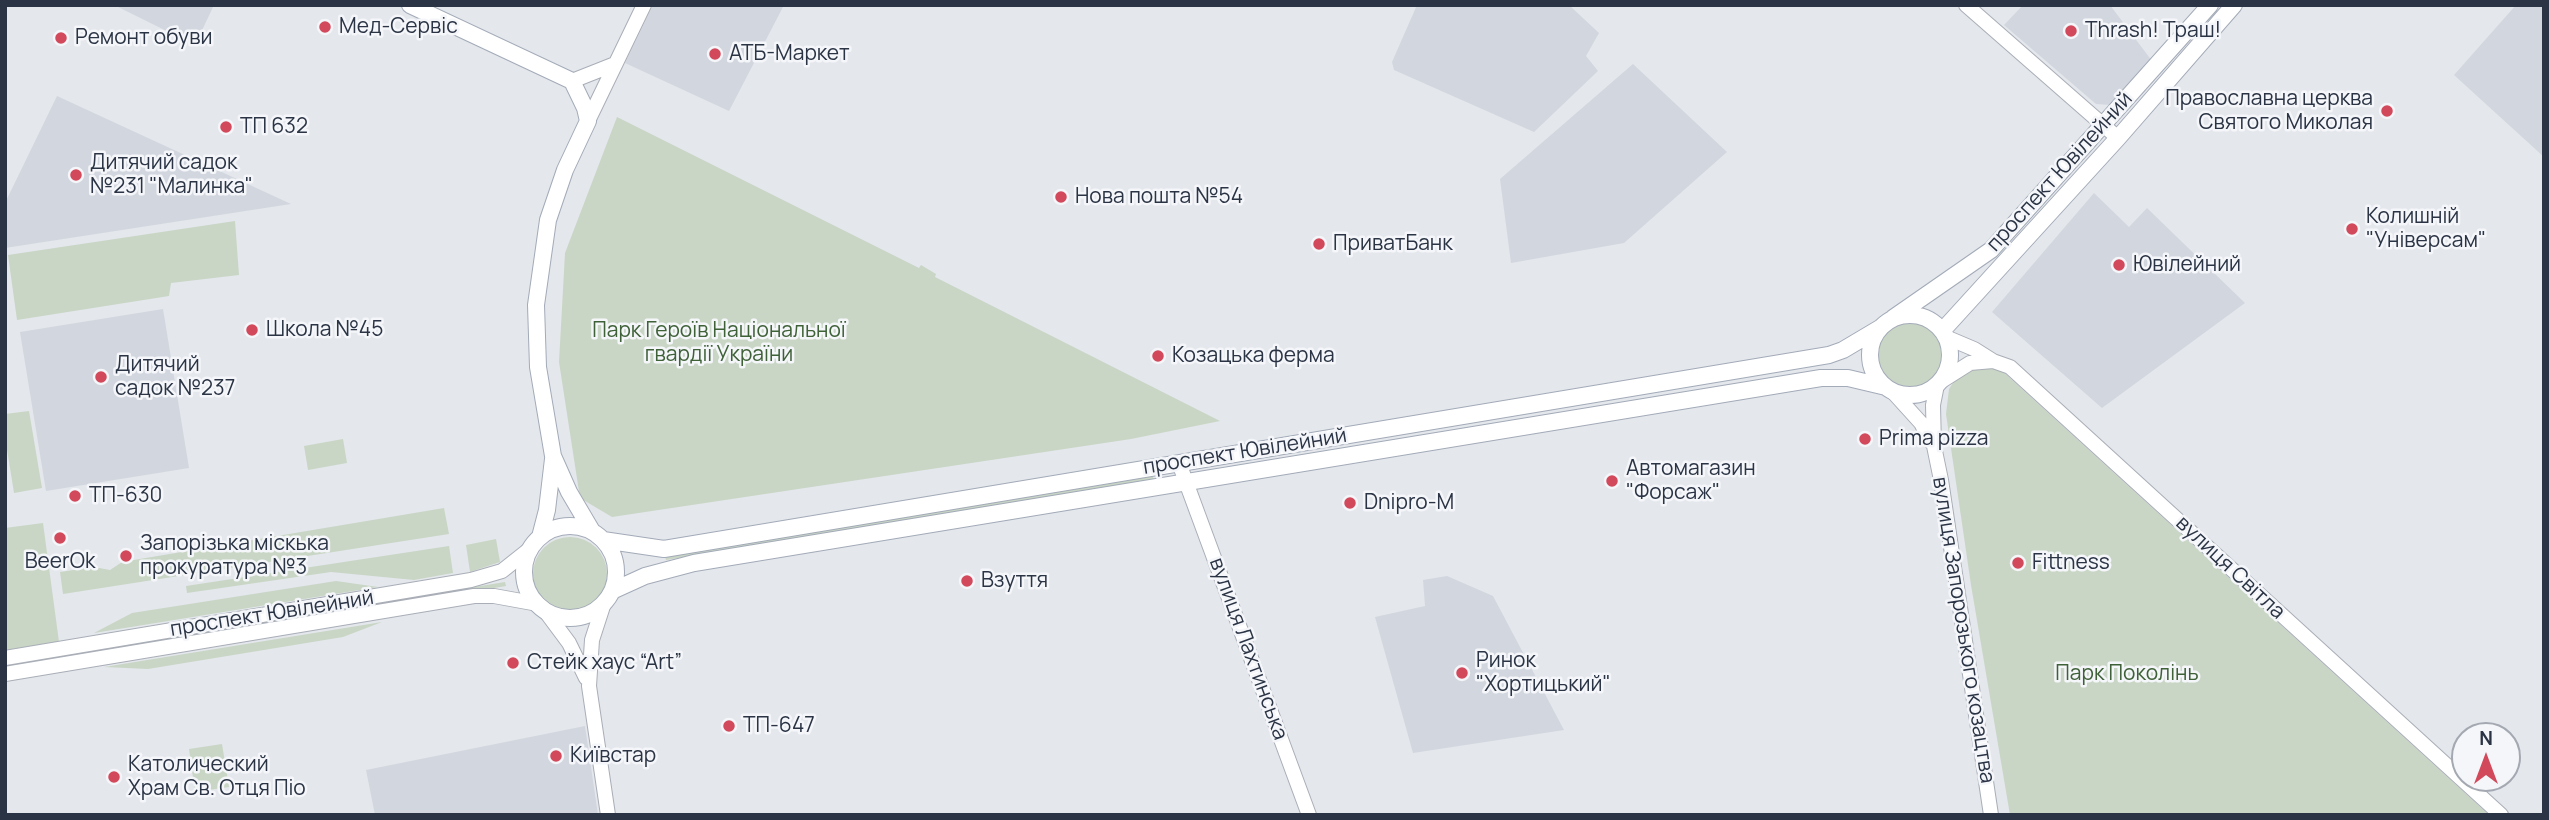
<!DOCTYPE html>
<meta charset="utf-8">
<style>
body{margin:0}
#map{position:relative;width:2549px;height:820px;overflow:hidden;background:#e4e7ec;font-family:Manrope,sans-serif}
canvas{display:block}
.frame{position:absolute;inset:0;border:7px solid #2b3445;pointer-events:none}
.north{position:absolute;left:2451px;top:722px;width:70px;height:70px;box-sizing:border-box;background:#f4f6f9;border:2px solid #a4a8b1;border-radius:50%;rotate:0deg;font-size:19px;font-weight:700;line-height:28px;text-align:center;color:#2b3445}
.north::after{content:'';display:block;margin:auto;width:24px;height:32px;background:#d1495b;clip-path:polygon(50% 0,100% 100%,50% 72%,0 100%)}
</style>
<div id="map">
<canvas width="2549" height="820"></canvas>
<div class="frame"></div>
<div class="north">N</div>
</div>
<script>
const ctx = document.querySelector('canvas').getContext('2d');
ctx.lineJoin = 'round';
function fill(path, color) { ctx.fillStyle = color; ctx.fill(path, 'evenodd'); }
const toPath = rows => new Path2D(rows.map(r => 'M' + r).join(''));
function stroke(path, color, width, dash) { ctx.strokeStyle = color; ctx.lineWidth = width; ctx.lineCap = dash ? 'butt' : 'round'; ctx.setLineDash(dash || []); ctx.stroke(path); }
function drawText(font, color, halo, rows, align = 'center') {
  ctx.font = font + ' Manrope,sans-serif'; ctx.lineWidth = 5; ctx.setLineDash([]); ctx.textBaseline = 'middle'; ctx.strokeStyle = halo; ctx.fillStyle = color; for (const [text, x, y, turn = 0] of rows) {
    ctx.save(); ctx.translate(x, y); ctx.rotate((+turn || 0) * Math.PI / 180); ctx.textAlign = isNaN(turn) ? turn : align; if (halo) ctx.strokeText(text, 0, 0); ctx.fillText(text, 0, 0); ctx.restore();
  }
}
const built = toPath([
 [114,5,214,5,195,45],
 [653,5,784,5,729,111,625,63],
 [1417,5,1569,5,1599,33,1586,56,1598,71,1534,132,1394,70,1392,62],
 [2023,5,2110,5,2152,61,2111,105,2096,104,2004,25],
 [2516,5,2544,5,2544,157,2454,75],
 [1633,64,1727,152,1624,243,1511,263,1500,179],
 [57,96,291,204,5,248,5,203],
 [2094,193,2129,227,2147,208,2245,303,2102,408,1992,312],
 [163,309,189,468,46,491,20,332],
 [1447,576,1493,596,1564,730,1413,753,1375,617,1425,606,1423,580],
 [585,726,598,815,375,815,366,770]
]);
const green = toPath([
 [617,117,919,268,921,265,936,274,935,277,1220,421,1131,439,612,517,580,498,559,362,565,253],
 [235,221,239,275,171,283,169,296,17,320,8,255],
 '1876 354a36 36 0 1 1 72 0a36 36 0 1 1-72 0Z',
 [1975,367,2000,369,2489,815,2010,815,1971,585,1946,414,1949,389,1958,375],
 [29,411,42,488,14,493,5,437,5,414],
 [343,439,347,463,308,470,304,446],
 [1152,475,1154,480,666,560,665,556],
 [444,508,449,534,63,594,60,572,94,567,110,570,122,562],
 [43,523,59,642,5,650,5,528],
 '533 574a37 37 0 1 1 74 0a37 37 0 1 1-74 0Z',
 [496,539,500,562,470,572,466,545],
 [449,546,453,573,414,580,331,572,187,593,186,586],
 [336,581,378,587,94,633,132,613],
 [505,582,506,586,5,668,5,663],
 [382,622,343,637,148,669,104,667],
 [222,744,229,787,195,792,189,749]
]);
const secondary = toPath([
 [1966,5,2118,138],
 [572,81,615,64],
 [588,121,644,5],
 [1948,338,1974,349,1993,361,2010,367,2501,815],
 [1940,382,1970,363,1993,361],
 [1937,385,1933,405,1934,446,1941,480,1991,815],
 [1892,391,1921,423,1931,442],
 [1179,463,1309,815],
 [604,603,592,640,589,686,608,815],
 [543,608,569,643,586,678],
 [5,658,471,580,502,571,531,548],
 [5,674,474,596,494,596,538,604]
]);
const primary = toPath([
 [410,5,572,81,585,108,588,121,565,170,548,220,536,305,538,367,553,456,569,492,592,531],
 '1870 355a40 40 0 1 1 80 0a40 40 0 1 1-80 0Z',
 [1893,318,1991,250,2210,5],
 [1943,330,2118,138,2234,5],
 '524 572a46 46 0 1 1 92 0a46 46 0 1 1-92 0Z',
 [540,537,547,510,553,459],
 [603,540,664,549,1829,355,1843,350,1880,328],
 [612,591,645,576,694,563,1821,378,1848,378,1886,387]
]);
const markers = [
 [325,27,7,"#d1495b"],
 [2071,31,7,"#d1495b"],
 [61,38,7,"#d1495b"],
 [715,54,7,"#d1495b"],
 [2387,111,7,"#d1495b"],
 [226,127,7,"#d1495b"],
 [76,175,7,"#d1495b"],
 [1061,197,7,"#d1495b"],
 [2352,229,7,"#d1495b"],
 [1319,244,7,"#d1495b"],
 [2119,265,7,"#d1495b"],
 [252,330,7,"#d1495b"],
 [1158,356,7,"#d1495b"],
 [101,377,7,"#d1495b"],
 [1865,439,7,"#d1495b"],
 [1612,481,7,"#d1495b"],
 [75,496,7,"#d1495b"],
 [1350,503,7,"#d1495b"],
 [60,538,7,"#d1495b"],
 [126,556,7,"#d1495b"],
 [2018,563,7,"#d1495b"],
 [967,581,7,"#d1495b"],
 [513,663,7,"#d1495b"],
 [1462,673,7,"#d1495b"],
 [729,726,7,"#d1495b"],
 [556,756,7,"#d1495b"],
 [114,777,7,"#d1495b"]
];
const poiNames = [
 ["Мед-Сервіс",339,27],
 ["Thrash! Траш!",2085,31],
 ["Ремонт обуви",75,38],
 ["АТБ-Маркет",729,54],
 ["Православна церква",2373,99,"right"],
 ["Святого Миколая",2373,123,"right"],
 ["ТП 632",240,127],
 ["Дитячий садок",90,163],
 ["№231 \"Малинка\"",90,187],
 ["Нова пошта №54",1075,197],
 ["Колишній",2366,217],
 ["\"Універсам\"",2366,241],
 ["ПриватБанк",1333,244],
 ["Ювілейний",2133,265],
 ["Школа №45",266,330],
 ["Козацька ферма",1172,356],
 ["Дитячий",115,365],
 ["садок №237",115,389],
 ["Prima pizza",1879,439],
 ["Автомагазин",1626,469],
 ["\"Форсаж\"",1626,493],
 ["ТП-630",89,496],
 ["Dnipro-M",1364,503],
 ["Запорізька міскька",140,544],
 ["прокуратура №3",140,568],
 ["BeerOk",60,562,"center"],
 ["Fittness",2032,563],
 ["Взуття",981,581],
 ["Ринок",1476,661],
 ["\"Хортицький\"",1476,685],
 ["Стейк хаус “Art”",527,663],
 ["ТП-647",743,726],
 ["Київстар",570,756],
 ["Католический",128,765],
 ["Храм Св. Отця Піо",128,789]
];
const streetNames = [
 ["проспект Ювілейний",2060,172,-48],
 ["проспект Ювілейний",1245,452,-9],
 ["вулиця Світла",2230,568,43],
 ["проспект Ювілейний",272,614,-9],
 ["вулиця Запорозького козацтва",1963,630,81],
 ["вулиця Лахтинська",1248,649,70]
];
const parkNames = [
 ["Парк Героїв Національної",719,331],
 ["гвардії України",719,355],
 ["Парк Поколінь",2127,674]
];
fill(built, '#d2d6de');
fill(green, '#c9d6c5');
stroke(secondary, '#a9aeb7', 16);
stroke(primary, '#a3abb8', 18);
stroke(secondary, '#fff', 14);
stroke(primary, '#fff', 16);
for (const [x, y, r, color] of markers) { const dot = new Path2D(); dot.arc(x, y, r, 0, 2 * Math.PI); ctx.fillStyle = color; ctx.fill(dot); stroke(dot, '#f4f6f9', 2.5); }
drawText('21px', '#2b3445', '#f4f6f9', poiNames, 'left');
drawText('21px', '#2b3445', '#f4f6f9', streetNames);
drawText('21px', '#3f6138', '#f4f6f9', parkNames);
</script>
